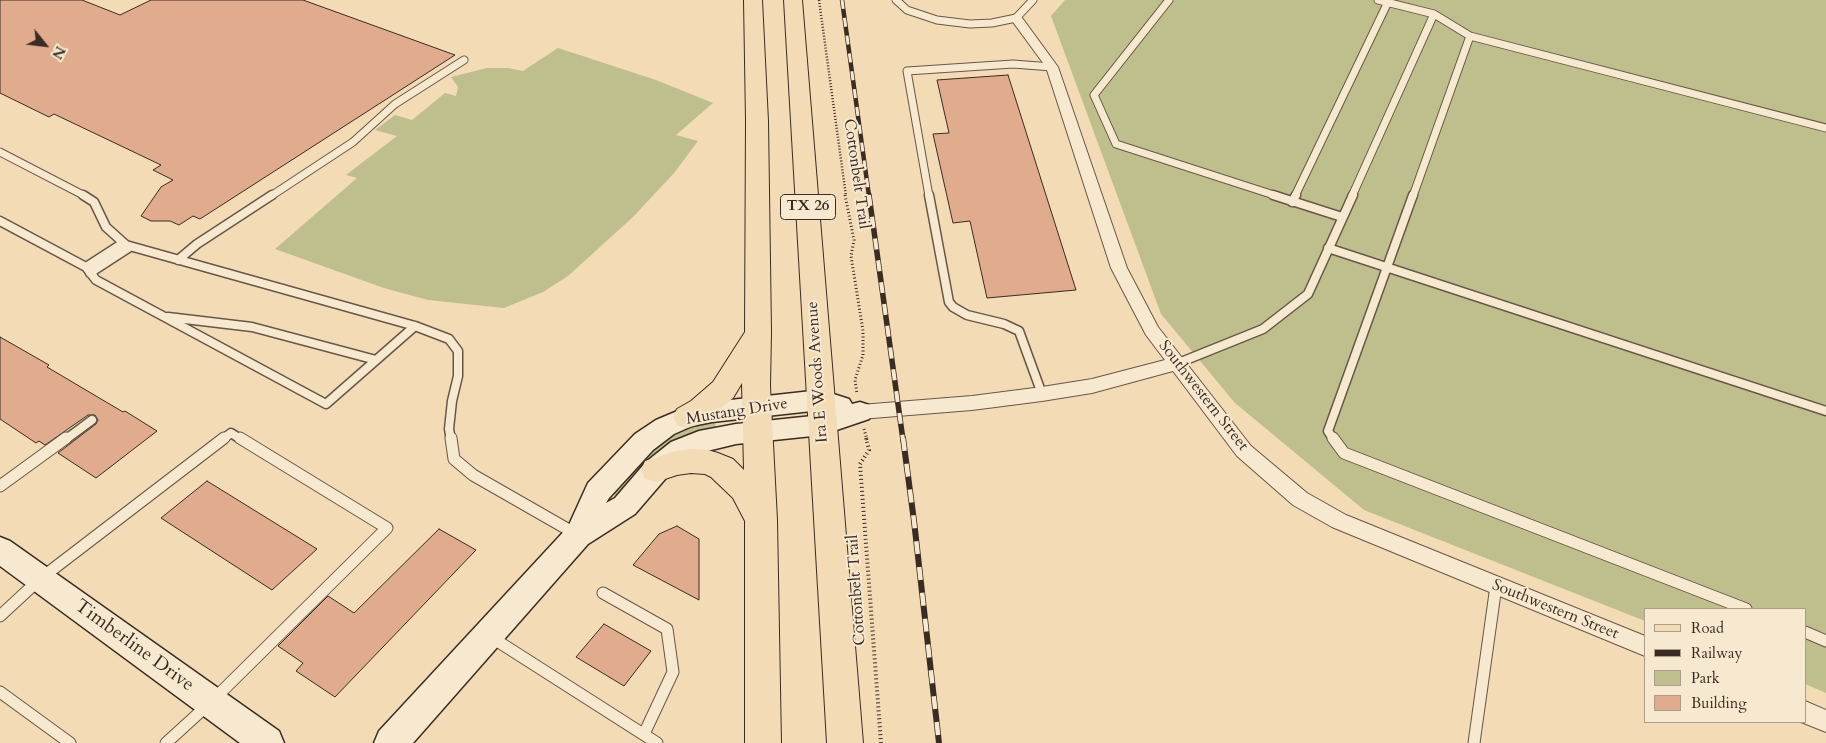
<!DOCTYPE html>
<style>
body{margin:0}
#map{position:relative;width:1826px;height:743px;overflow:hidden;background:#f3dbb6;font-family:Cardo,serif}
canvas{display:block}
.legend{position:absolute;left:1644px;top:608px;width:162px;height:115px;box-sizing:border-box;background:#f7e8d0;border:1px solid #ab9c8b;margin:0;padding:6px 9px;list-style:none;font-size:15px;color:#3a2b24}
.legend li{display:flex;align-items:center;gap:10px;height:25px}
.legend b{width:25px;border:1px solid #ab9c8b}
.north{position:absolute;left:20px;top:20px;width:50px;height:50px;-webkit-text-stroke:4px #f7e8d0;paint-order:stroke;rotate:119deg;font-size:14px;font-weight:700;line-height:20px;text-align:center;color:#3a2b24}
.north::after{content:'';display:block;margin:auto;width:18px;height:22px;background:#3a2b24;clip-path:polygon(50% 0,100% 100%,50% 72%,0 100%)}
</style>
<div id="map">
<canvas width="1826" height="743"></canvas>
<ul class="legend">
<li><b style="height:6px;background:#f3dbb6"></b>Road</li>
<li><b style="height:6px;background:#3a2b24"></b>Railway</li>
<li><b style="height:14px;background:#bebf8c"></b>Park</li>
<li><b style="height:14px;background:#e1ab8d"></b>Building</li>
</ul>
<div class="north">N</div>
</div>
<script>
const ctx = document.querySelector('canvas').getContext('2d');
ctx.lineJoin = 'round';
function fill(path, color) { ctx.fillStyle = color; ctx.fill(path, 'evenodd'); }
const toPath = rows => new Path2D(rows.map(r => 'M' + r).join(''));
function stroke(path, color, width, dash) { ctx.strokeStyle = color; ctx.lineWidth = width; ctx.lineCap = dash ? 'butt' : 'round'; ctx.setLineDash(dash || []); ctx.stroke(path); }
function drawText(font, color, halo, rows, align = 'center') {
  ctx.font = font + ' Cardo,serif'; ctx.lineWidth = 4; ctx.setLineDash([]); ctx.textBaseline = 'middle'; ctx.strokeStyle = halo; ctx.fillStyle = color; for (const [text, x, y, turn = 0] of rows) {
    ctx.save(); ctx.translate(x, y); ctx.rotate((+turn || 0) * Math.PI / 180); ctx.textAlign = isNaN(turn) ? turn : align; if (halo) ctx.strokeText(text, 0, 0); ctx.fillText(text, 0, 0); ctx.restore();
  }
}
const green = toPath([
 [1065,0,1826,0,1826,693,1805,684,1805,609,1645,609,1645,621,1364,510,1235,403,1161,314,1051,16],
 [558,48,656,80,713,103,676,135,698,141,674,173,633,217,568,276,543,292,504,308,428,300,384,288,275,249,357,178,346,175,397,136,375,130,395,115,412,120,445,93,456,96,458,87,451,77,487,68,508,68,523,71],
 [715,421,716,429,685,436,671,443,619,497,611,493,648,453,669,436,699,424]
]);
const building = toPath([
 [0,0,82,0,120,15,151,0,303,0,455,55,200,219,193,216,179,225,170,221,151,221,141,216,161,187,173,180,153,170,161,165,54,114,49,117,0,93,0,0],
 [1008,75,1076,290,987,298,970,221,953,223,933,134,949,133,937,80,1008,75],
 [0,337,49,365,47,367,123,412,125,411,157,431,96,478,58,453,96,424,98,420,95,415,88,415,45,445,39,441,36,443,0,419,0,337],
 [207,481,317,549,272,590,161,518,207,481],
 [677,526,699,539,699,600,633,565,659,534,677,526],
 [439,529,476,550,335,697,296,671,303,663,278,646,328,596,354,613,439,529],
 [604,624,651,651,624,686,576,657,604,624]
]);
const pathFar2 = toPath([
 [819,0,846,196]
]);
const pathFar1 = toPath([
 [845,195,854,240,851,256,863,331,863,355,855,380,857,394],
 [864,429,867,440]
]);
const path = toPath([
 [866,438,869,450,860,464,881,743]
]);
const laneFar2 = toPath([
 [896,0,907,10,937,20,970,24,992,23,1016,18,1033,0],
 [1169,0,1094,95,1116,144,1277,196],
 [1378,0,1434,14,1470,36,1826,128],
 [0,152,85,196],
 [271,196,353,142,395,104,464,60],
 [929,196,907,71,1013,64,1052,67],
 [1295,196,1388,2],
 [1352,196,1434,14],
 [1413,196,1470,36]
]);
const laneFar1 = toPath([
 [929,195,949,302,953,307,967,315,1004,324,1019,331,1042,394],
 [1273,195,1342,217],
 [1292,202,1296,195],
 [0,221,86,267,96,280,326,404,415,326,126,245,106,227,94,202,83,195],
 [1328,248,1826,411],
 [178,260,197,244,272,195],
 [86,267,123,243],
 [90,273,130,247],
 [168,317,252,327,376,360],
 [415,326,449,339,458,351,458,376,452,401,449,429,451,440],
 [1176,364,1263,329,1308,294,1353,195],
 [65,440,92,420],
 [222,440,231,433,242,440],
 [1334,440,1328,431,1413,195]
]);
const lane = toPath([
 [451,438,454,459,473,475,576,534],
 [1333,438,1344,453,1746,609],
 [0,486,66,438],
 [603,593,667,629,673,672,644,734],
 [0,616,40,579,224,438],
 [1805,632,1826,641],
 [491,637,657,743],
 [0,692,70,743],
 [166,743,211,702,387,528,240,438],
 [1474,743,1496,586]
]);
const street = toPath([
 [1016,14,1020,15,1058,67,1127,268,1158,327,1251,446,1307,493,1346,515,1645,636,1645,656,1332,527,1293,505,1237,456,1173,371,1092,393,1042,401,972,410,860,419,854,417,851,412,854,407,860,405,972,396,1042,387,1092,379,1165,360,1146,335,1111,268,1046,67,1010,18,1016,14],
 [1805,701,1826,710,1826,732,1801,722,1805,722,1805,701]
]);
const secondary = toPath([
 [821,390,849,399,852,404,860,402,869,405,873,412,869,419,822,435,736,444,703,452,689,458,666,478,635,514,588,544,413,743,374,743,379,731,568,527,588,483,635,434,656,420,687,407,712,402,821,390],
 [821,410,829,412,822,415,736,424,699,431,671,442,646,462,615,498,606,503,609,498,653,450,674,434,692,426,712,422,821,410],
 [0,537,10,541,279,731,284,743,240,743,0,566,0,537]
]);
const primary = toPath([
 [744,0,762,0,768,121,771,332,770,386,777,520,781,743,745,743,745,521,733,498,711,477,705,474,691,473,677,475,656,482,645,479,641,470,645,461,675,451,691,449,708,450,718,453,733,459,744,470,742,383,733,398,711,417,697,425,687,428,677,425,673,417,677,409,691,401,713,382,745,332,746,121,744,0],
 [784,0,802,0,863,743,827,743,784,0]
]);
const railFar2 = toPath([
 [842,0,869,196]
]);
const railFar1 = toPath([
 [869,195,903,440]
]);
const rail = toPath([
 [903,438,914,521,939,743]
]);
const shields = [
 [808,207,55]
];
const shieldNames = [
 ["TX 26",808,207]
];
const streetNames = [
 ["Cottonbelt Trail",856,174,82],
 ["Ira E Woods Avenue",818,372,-94],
 ["Southwestern Street",1203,396,52],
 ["Mustang Drive",737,412,-9],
 ["Cottonbelt Trail",857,590,-94],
 ["Southwestern Street",1555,610,22]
];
const nearStreetnames = [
 ["Timberline Drive",134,646,36]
];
fill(green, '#bebf8c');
fill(building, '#e1ab8d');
stroke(building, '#3a2b24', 1);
stroke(laneFar2, '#685748', 9);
stroke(laneFar1, '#685748', 11);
stroke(lane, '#685748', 13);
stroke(street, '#685748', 2);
stroke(secondary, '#3a2b24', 3);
stroke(primary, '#3a2b24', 2);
stroke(pathFar2, '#3a2b24', 2.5, [1, 2]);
stroke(pathFar1, '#3a2b24', 3, [1, 2.5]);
stroke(path, '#3a2b24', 4, [1, 3]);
stroke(laneFar2, '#f7e8d0', 7);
stroke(laneFar1, '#f7e8d0', 8);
stroke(lane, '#f7e8d0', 11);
fill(street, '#f7e8d0');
fill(secondary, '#f7e8d0');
fill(primary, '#f3dbb6');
stroke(railFar2, '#3a2b24', 4.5);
stroke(railFar1, '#3a2b24', 5.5);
stroke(rail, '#3a2b24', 6);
stroke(railFar2, '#f7e8d0', 3, [9]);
stroke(railFar1, '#f7e8d0', 4, [11]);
stroke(rail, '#f7e8d0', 4.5, [13]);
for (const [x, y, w] of shields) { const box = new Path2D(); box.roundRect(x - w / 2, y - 12.5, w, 25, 4); ctx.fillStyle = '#f7e8d0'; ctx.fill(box); stroke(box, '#3a2b24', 1); }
drawText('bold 15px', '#3a2b24', null, shieldNames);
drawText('16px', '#3a2b24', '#f7e8d0', streetNames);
drawText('19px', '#3a2b24', '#f7e8d0', nearStreetnames);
</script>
